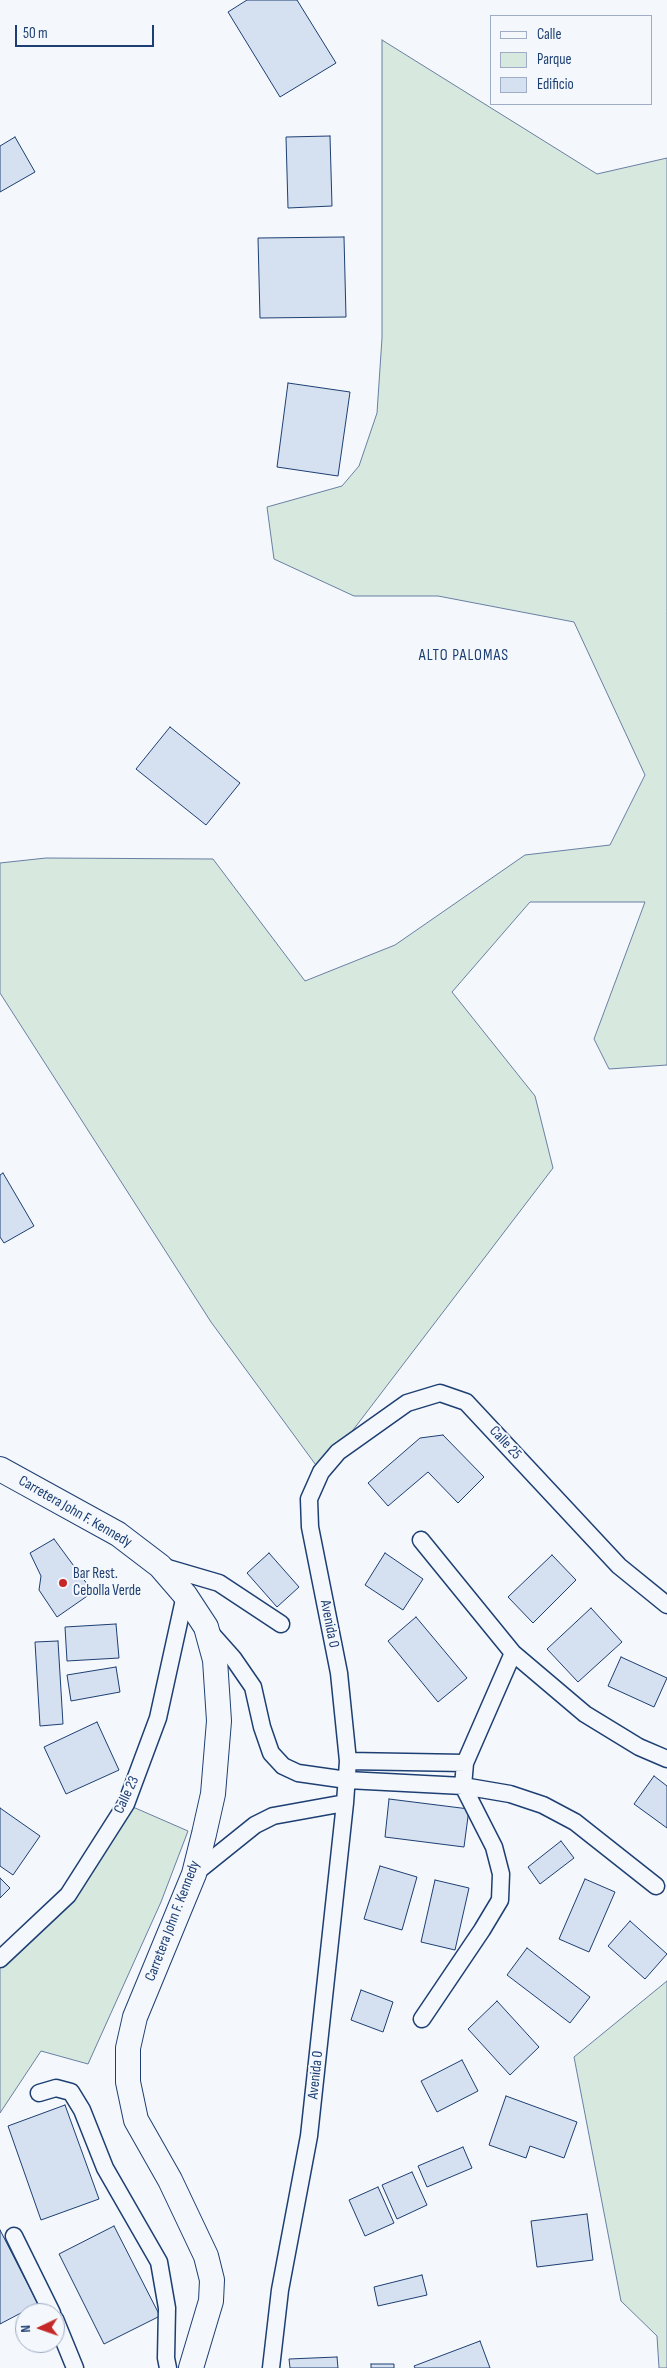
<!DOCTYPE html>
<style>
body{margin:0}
#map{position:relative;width:667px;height:2368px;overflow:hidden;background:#f4f7fb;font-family:"Sofia Sans Condensed",sans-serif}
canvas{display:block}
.legend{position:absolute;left:490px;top:15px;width:162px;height:90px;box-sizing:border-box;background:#f4f7fb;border:1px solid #9eadc5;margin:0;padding:6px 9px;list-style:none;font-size:15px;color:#1d3f73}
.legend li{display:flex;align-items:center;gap:10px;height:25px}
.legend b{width:25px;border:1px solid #9eadc5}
.north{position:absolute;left:15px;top:2303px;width:50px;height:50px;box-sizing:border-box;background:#f4f7fb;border:1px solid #9eadc5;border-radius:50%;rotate:267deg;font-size:14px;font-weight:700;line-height:20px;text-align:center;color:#1d3f73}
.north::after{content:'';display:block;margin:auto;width:18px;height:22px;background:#c62828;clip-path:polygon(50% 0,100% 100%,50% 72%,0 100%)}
.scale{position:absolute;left:15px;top:25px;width:139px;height:22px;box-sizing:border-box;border:2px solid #1d3f73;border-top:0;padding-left:6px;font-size:15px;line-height:18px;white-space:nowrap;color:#1d3f73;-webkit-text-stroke:4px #f4f7fb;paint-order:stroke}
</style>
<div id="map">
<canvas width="667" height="2368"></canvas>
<ul class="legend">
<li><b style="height:6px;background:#f4f7fb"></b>Calle</li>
<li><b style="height:14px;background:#d7e8df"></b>Parque</li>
<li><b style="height:14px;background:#d5e0f0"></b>Edificio</li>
</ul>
<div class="north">N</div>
<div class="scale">50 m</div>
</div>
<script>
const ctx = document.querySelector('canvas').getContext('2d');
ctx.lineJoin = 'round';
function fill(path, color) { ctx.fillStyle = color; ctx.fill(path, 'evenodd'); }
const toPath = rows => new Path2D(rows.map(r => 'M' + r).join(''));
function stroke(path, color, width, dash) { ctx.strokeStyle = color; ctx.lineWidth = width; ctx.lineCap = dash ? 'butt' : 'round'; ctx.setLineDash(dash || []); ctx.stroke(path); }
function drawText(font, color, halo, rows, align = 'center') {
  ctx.font = font + ' "Sofia Sans Condensed",sans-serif'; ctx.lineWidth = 4; ctx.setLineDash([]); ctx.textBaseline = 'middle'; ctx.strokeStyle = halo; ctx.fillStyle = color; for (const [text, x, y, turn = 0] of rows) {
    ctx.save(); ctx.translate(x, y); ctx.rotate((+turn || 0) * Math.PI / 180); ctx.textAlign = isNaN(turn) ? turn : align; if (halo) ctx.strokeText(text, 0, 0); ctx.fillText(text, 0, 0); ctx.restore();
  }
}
const green = toPath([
 [382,40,597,174,667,158,667,1065,609,1069,594,1039,645,902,530,902,452,992,535,1096,553,1168,321,1472,211,1322,0,993,0,863,46,858,213,859,305,981,395,945,525,855,610,845,645,775,574,622,438,596,354,596,274,559,267,507,342,486,359,466,377,413,382,338,382,40],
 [126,1804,188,1831,161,1902,88,2064,41,2051,0,2113,0,1959,68,1895,126,1804],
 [667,1981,667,2368,659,2368,657,2336,621,2301,574,2057,667,1981]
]);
const building = toPath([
 [247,0,297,0,336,63,280,97,228,12,247,0],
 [330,136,332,206,288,208,286,137,330,136],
 [15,137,35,172,0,192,0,146,15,137],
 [344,237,346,317,260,318,258,238,344,237],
 [288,383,350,392,338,476,277,467,288,383],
 [170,727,240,783,206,825,136,769,170,727],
 [3,1173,34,1226,4,1243,0,1237,0,1175,3,1173],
 [443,1435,484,1477,458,1503,428,1472,388,1506,368,1483,420,1438,443,1435],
 [54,1539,93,1592,57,1617,39,1590,41,1576,30,1553,54,1539],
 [269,1553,299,1587,277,1607,247,1573,269,1553],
 [385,1553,423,1579,403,1610,365,1585,385,1553],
 [552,1555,576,1580,533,1623,508,1597,552,1555],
 [591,1608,622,1642,578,1682,547,1649,591,1608],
 [416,1617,467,1678,438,1702,388,1641,416,1617],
 [116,1624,119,1658,67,1661,65,1627,116,1624],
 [58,1641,63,1724,40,1726,35,1642,58,1641],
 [621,1657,667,1678,654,1707,608,1686,621,1657],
 [116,1667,120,1692,71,1701,67,1675,116,1667],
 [97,1722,119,1770,66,1794,44,1747,97,1722],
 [654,1776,667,1786,667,1828,634,1804,654,1776],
 [389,1799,469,1809,464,1847,385,1837,389,1799],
 [0,1808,40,1836,13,1875,0,1866,0,1808],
 [561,1841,574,1858,540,1884,528,1867,561,1841],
 [380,1866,417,1877,402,1930,364,1919,380,1866],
 [0,1878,10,1888,0,1898,0,1878],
 [585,1879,615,1892,589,1952,559,1939,585,1879],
 [435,1880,469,1888,455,1950,421,1942,435,1880],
 [630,1921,667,1954,645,1979,608,1946,630,1921],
 [527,1948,590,1997,570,2023,507,1975,527,1948],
 [361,1990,393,2002,383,2032,351,2020,361,1990],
 [497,2001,539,2047,510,2075,468,2029,497,2001],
 [462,2060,478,2091,437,2112,421,2081,462,2060],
 [506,2096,577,2122,564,2158,530,2146,526,2158,489,2145,506,2096],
 [65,2105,99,2199,41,2220,8,2126,65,2105],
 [463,2147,472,2168,427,2187,418,2166,463,2147],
 [412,2172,427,2205,397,2219,382,2185,412,2172],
 [378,2187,394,2223,365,2236,349,2200,378,2187],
 [587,2214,593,2260,537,2267,531,2221,587,2214],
 [114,2226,160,2316,104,2344,59,2254,114,2226],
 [0,2230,38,2304,0,2324,0,2230],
 [422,2275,427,2295,378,2306,374,2287,422,2275],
 [480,2341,490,2368,415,2368,414,2366,480,2341],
 [337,2357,338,2368,290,2368,289,2359,337,2357],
 [371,2364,394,2364,394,2368,371,2368,371,2364]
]);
const minor = toPath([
 [421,1540,513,1653,585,1714,639,1747,667,1759],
 [161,1566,219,1583,281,1624],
 [209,1631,233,1658,253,1687,262,1727,271,1753,283,1766,298,1773,347,1780,463,1786,510,1794,543,1805,575,1822,656,1886],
 [348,1761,465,1763],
 [194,1874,255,1825,273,1816,345,1803],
 [0,1959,68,1895,126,1804,158,1718,185,1595],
 [422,2019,482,1930,500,1900,501,1874,494,1847,463,1786,465,1763,513,1653],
 [39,2093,56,2088,71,2092,82,2110,105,2168,159,2262,167,2308,166,2358,168,2368],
 [14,2236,52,2313],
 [55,2319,75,2368],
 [271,2368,280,2290,309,2136,345,1803,348,1761,339,1673,310,1527,309,1499,321,1472,338,1452,407,1403,440,1393,466,1402,619,1566,667,1605]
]);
const secondary = toPath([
 [0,1469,118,1534,160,1566,185,1595,206,1627,215,1660,219,1721,213,1794,204,1834,194,1874,135,2017,128,2048,128,2082,136,2120,170,2180,206,2256,212,2280,211,2301,191,2368]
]);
const markers = [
 [63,1583,5,"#c62828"]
];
const streetNames = [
 ["Calle 25",505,1443,47],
 ["Carretera John F. Kennedy",75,1512,30],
 ["Avenida 0",329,1624,79],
 ["Calle 23",127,1795,-65],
 ["Carretera John F. Kennedy",173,1921,-69],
 ["Avenida 0",316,2075,-84]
];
const poiNames = [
 ["Bar Rest.",73,1574],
 ["Cebolla Verde",73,1591]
];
const neighbourhoodNames = [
 ["ALTO PALOMAS",464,656]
];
fill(green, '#d7e8df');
stroke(green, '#687fa3', 1);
fill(building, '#d5e0f0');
stroke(building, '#1d3f73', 1);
stroke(minor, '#1d3f73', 19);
stroke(secondary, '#1d3f73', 26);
stroke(minor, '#f4f7fb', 16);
stroke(secondary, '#f4f7fb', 24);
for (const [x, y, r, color] of markers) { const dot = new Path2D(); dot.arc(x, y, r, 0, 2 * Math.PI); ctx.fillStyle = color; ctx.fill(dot); stroke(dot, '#f4f7fb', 2); }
drawText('15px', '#1d3f73', '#f4f7fb', streetNames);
drawText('15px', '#1d3f73', '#f4f7fb', poiNames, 'left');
ctx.letterSpacing = '1px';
drawText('16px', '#1d3f73', '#f4f7fb', neighbourhoodNames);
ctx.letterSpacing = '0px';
</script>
